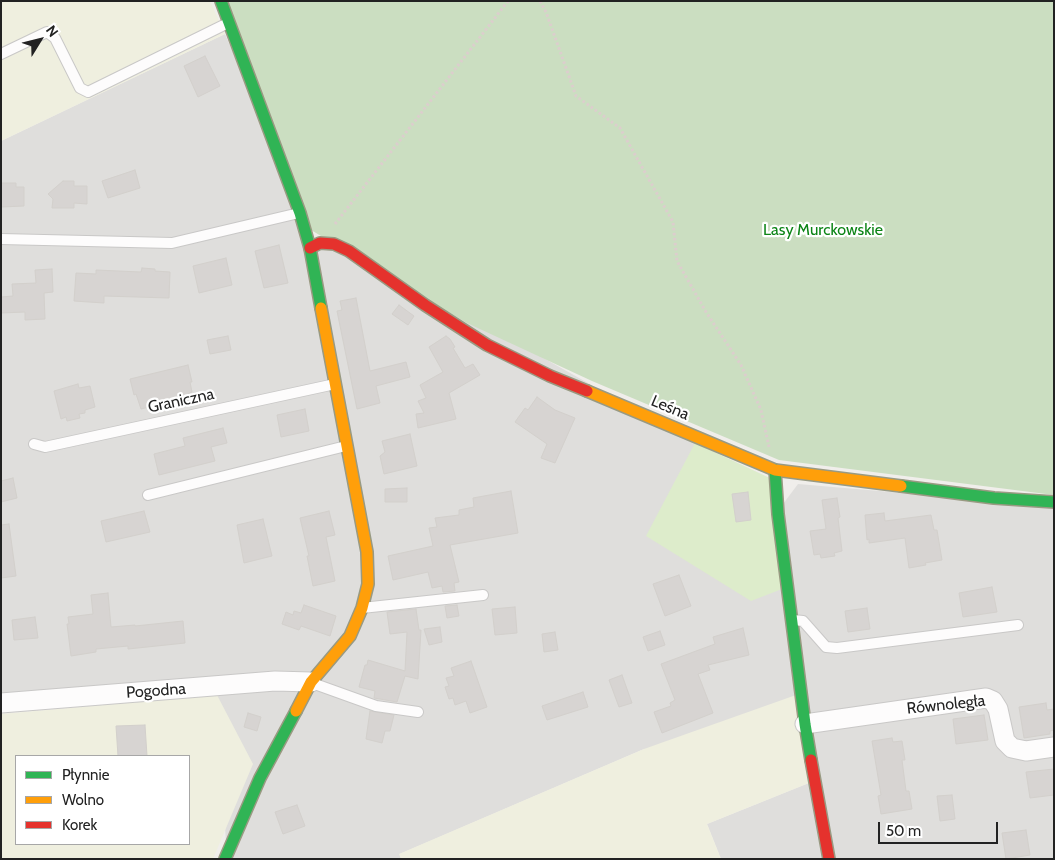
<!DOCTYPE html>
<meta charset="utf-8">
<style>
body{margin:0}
#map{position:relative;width:1055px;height:860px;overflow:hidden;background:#f0eeeb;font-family:Cabin,sans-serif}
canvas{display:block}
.frame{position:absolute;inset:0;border:2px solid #222;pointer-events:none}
.legend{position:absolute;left:15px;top:755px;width:175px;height:90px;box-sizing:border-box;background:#fff;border:1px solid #a7a7a7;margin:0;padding:6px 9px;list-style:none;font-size:15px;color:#222}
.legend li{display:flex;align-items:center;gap:10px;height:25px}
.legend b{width:25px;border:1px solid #a7a7a7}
.north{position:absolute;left:15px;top:15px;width:50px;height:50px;-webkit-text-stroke:4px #fff;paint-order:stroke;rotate:54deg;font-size:14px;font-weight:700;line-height:20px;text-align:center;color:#222}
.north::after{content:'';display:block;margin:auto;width:18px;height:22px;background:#222;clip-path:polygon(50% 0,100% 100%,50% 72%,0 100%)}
.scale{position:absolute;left:878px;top:822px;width:120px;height:22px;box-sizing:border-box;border:2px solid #222;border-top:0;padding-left:6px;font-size:15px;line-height:18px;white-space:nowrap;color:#222;-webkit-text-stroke:4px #fff;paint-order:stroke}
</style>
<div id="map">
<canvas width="1055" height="860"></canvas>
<div class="frame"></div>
<ul class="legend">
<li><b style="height:6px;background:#30b455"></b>Płynnie</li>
<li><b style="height:6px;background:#ff9f0a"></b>Wolno</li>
<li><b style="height:6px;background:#e5322d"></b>Korek</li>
</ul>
<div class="north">N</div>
<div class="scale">50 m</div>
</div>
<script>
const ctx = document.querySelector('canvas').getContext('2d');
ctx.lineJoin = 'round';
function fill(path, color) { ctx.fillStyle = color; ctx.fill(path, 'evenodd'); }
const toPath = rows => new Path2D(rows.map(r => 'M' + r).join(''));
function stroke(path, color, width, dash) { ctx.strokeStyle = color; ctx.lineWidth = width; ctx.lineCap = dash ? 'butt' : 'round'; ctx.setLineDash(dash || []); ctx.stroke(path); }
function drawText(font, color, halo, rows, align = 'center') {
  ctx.font = font + ' Cabin,sans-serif'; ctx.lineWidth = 4.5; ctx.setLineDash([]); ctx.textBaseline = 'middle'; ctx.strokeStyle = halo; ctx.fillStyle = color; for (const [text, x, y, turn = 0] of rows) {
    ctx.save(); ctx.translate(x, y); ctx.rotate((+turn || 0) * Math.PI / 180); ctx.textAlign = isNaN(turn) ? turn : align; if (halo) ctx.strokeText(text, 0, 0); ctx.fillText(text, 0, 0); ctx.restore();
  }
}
const residential = toPath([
 [225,34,320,251,331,239,695,443,783,504,798,484,1054,506,1054,859,721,859,707,824,821,778,644,749,400,854,401,859,227,859,217,695,1,699,1,141]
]);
const farmland = toPath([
 [1,1,210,1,225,34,1,141],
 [217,695,253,764,213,859,1,859,1,714],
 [16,756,189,756,189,844,16,844],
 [796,695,809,783,707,824,721,859,401,859,399,854,644,749]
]);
const grass = toPath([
 [695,443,772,479,782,589,751,601,646,536]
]);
const forest = toPath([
 [227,1,1054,1,1054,495,779,460,592,381,467,323,311,230]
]);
const building = toPath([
 [205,56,220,86,198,97,184,66,205,56],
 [135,170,140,188,108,198,102,181,135,170],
 [63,181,74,181,74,186,87,186,87,204,74,203,74,208,52,208,53,199,48,194,63,181],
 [1,183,16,183,16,187,24,187,24,206,1,207,1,183],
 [279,245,288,283,264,288,255,251,279,245],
 [226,258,232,285,199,293,193,266,226,258],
 [142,268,155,269,155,271,170,272,169,298,104,296,104,303,74,301,76,273,96,274,96,270,141,272,142,268],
 [52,269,53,292,44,293,45,319,25,320,25,312,1,313,1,297,13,296,12,284,36,283,35,270,52,269],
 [356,298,370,371,406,362,410,377,376,386,380,403,357,409,337,311,342,310,340,301,356,298],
 [399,305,414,316,408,325,392,314,399,305],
 [228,336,231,350,210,354,207,340,228,336],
 [446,336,450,339,455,347,453,348,465,368,473,364,480,375,449,393,456,419,418,428,416,414,424,413,418,401,426,398,420,385,443,372,429,347,446,336],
 [188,365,192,382,190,382,192,392,189,393,190,397,141,409,136,394,134,395,130,379,188,365],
 [78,384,79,388,90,386,95,407,85,410,85,413,79,414,80,418,67,421,66,417,61,419,54,391,78,384],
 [537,397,555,410,575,418,555,463,541,458,547,444,515,422,525,408,528,410,537,397],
 [305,409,309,431,281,437,277,415,305,409],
 [223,428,227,443,211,447,215,461,159,475,154,454,185,446,183,438,223,428],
 [410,434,417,466,384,474,380,456,385,452,382,441,410,434],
 [13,478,17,498,1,502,1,481,13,478],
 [407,488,407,502,385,502,385,489,407,488],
 [511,491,518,533,450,545,459,582,454,583,455,591,443,592,442,586,432,588,428,572,393,580,388,556,433,546,429,528,437,527,435,518,459,515,459,510,474,507,473,498,511,491],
 [748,492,751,520,736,522,732,494,748,492],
 [837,498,840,517,838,518,842,551,834,553,835,556,821,558,820,554,814,555,810,531,826,529,822,500,837,498],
 [144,511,150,532,106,542,101,521,144,511],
 [329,511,335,535,326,537,335,581,313,586,307,556,309,556,300,518,329,511],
 [884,513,885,521,931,515,934,530,937,530,942,560,925,563,926,565,909,568,905,538,869,543,869,539,867,540,865,515,884,513],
 [263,519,272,556,244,563,237,525,263,519],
 [9,524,16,576,1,578,1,525,9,524],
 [679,575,691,606,665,616,653,584,679,575],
 [992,587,997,612,963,617,959,593,992,587],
 [108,593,111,627,135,625,135,626,183,621,185,643,128,649,128,646,96,649,96,652,71,656,67,624,69,624,68,617,93,614,91,595,108,593],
 [304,605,336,616,330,636,301,626,299,630,282,624,286,612,293,615,294,611,301,613,304,605],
 [457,605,459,616,447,618,445,606,457,605],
 [515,607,517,633,495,635,492,609,515,607],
 [867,608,870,629,848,632,845,611,867,608],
 [416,609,419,630,421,630,418,679,405,676,397,702,374,698,375,691,359,687,365,665,367,665,368,660,405,671,407,632,390,634,387,612,416,609],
 [35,617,38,638,14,640,12,620,35,617],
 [440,627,442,642,429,645,424,629,440,627],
 [743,628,749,655,708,665,710,670,698,674,713,713,662,733,654,712,671,706,670,703,675,700,661,664,715,644,713,637,743,628],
 [660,631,665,645,648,651,643,637,660,631],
 [555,632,558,650,544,652,542,634,555,632],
 [471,661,487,707,470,713,466,701,455,705,453,698,449,699,445,687,449,686,446,678,454,676,451,668,471,661],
 [622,675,632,703,619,707,609,680,622,675],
 [583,692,588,707,547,720,542,706,583,692],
 [1046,703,1047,710,1054,709,1054,730,1050,731,1050,734,1024,738,1019,707,1046,703],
 [370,711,394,715,390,731,385,731,382,743,366,739,370,711],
 [248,713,261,717,257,731,244,727,248,713],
 [984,715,988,740,956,744,953,719,984,715],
 [145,725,147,756,118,756,116,726,145,725],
 [892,738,893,742,902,741,905,760,902,760,906,791,909,791,912,809,881,814,878,796,881,795,872,741,892,738],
 [1054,769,1054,795,1030,798,1026,772,1054,769],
 [952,795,955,819,940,821,937,796,952,795],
 [297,805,305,826,283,834,275,812,297,805],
 [1026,830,1030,855,1006,859,1002,833,1026,830]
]);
const path = toPath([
 [540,1,546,12,576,96,620,128,673,222,677,261,706,312,741,365,761,410,769,447],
 [335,224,508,1]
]);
const lane = toPath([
 [1,54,47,32,55,38,80,88,88,92,228,23],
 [1,239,172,243,299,213],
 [34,444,45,447,335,384],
 [148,495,346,446],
 [362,608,483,595],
 [793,620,803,621,826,647,837,648,1018,625],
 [312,683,376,706,418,712]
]);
const street = toPath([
 [1,703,275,681,311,682],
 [805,724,986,698,993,701,998,709,1005,741,1012,748,1026,751,1054,747]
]);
const fast = toPath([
 [221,1,300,213,310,248,321,308],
 [775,470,778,514,805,724,811,760],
 [901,486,994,498,1054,502],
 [225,859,260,778,296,711]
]);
const slow = toPath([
 [587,391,775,470,901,486],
 [296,711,311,682,350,636,362,608,368,584,367,552,321,308]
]);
const jam = toPath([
 [310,248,320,243,334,244,349,251,425,305,487,345,550,376,587,391],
 [811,760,829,859]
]);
const parkNames = [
 ["Lasy Murckowskie",823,230]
];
const streetNames = [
 ["Graniczna",181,401,-12],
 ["Leśna",670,408,23],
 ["Pogodna",156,691,-4],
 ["Równoległa",946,705,-6]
];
fill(residential, '#dfdedc');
fill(farmland, '#efefdf');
fill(grass, '#ddeccb');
fill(forest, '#cbdec1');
fill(building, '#d7d4d2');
stroke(building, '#d3d0cc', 1);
stroke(lane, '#c9c8c7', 12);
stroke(street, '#c9c8c7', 21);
stroke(fast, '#999a82', 14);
stroke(slow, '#999a82', 14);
stroke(jam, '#999a82', 14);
stroke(path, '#dccecd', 3, [2.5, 2.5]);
stroke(lane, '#fdfcfc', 10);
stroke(street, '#fdfcfc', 19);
stroke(fast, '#30b455', 11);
stroke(slow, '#ff9f0a', 11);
stroke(jam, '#e5322d', 11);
drawText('16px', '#0c8416', '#fff', parkNames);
drawText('16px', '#222', '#fff', streetNames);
</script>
